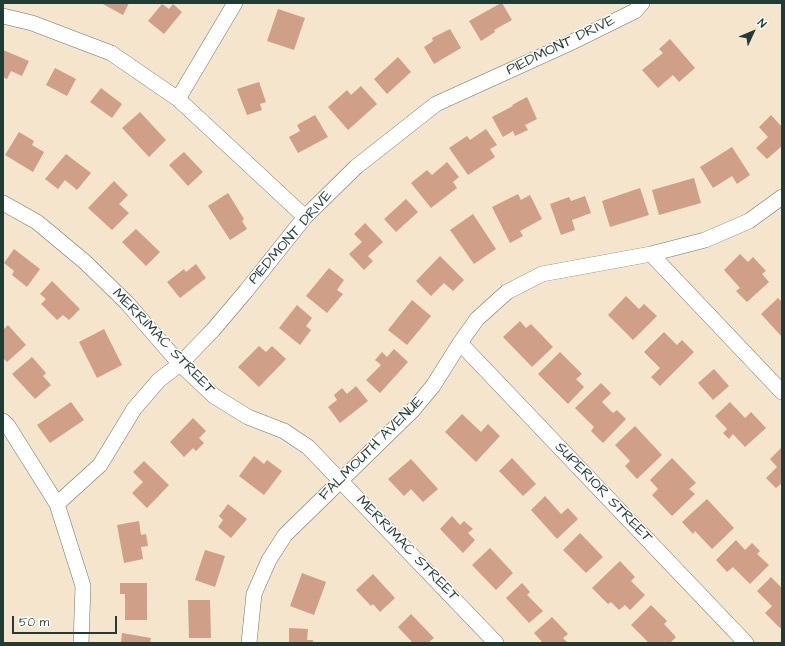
<!DOCTYPE html>
<style>
body{margin:0}
#map{position:relative;width:785px;height:646px;overflow:hidden;background:#f4e5cc;font-family:"Architects Daughter",sans-serif}
canvas{display:block}
.frame{position:absolute;inset:0;border:4px solid #1f3d34;pointer-events:none}
.north{position:absolute;left:733px;top:12px;width:40px;height:40px;-webkit-text-stroke:3px #fff;paint-order:stroke;rotate:46deg;font-size:11px;font-weight:700;line-height:16px;text-align:center;color:#1f3d34}
.north::after{content:'';display:block;margin:auto;width:14px;height:18px;background:#1f3d34;clip-path:polygon(50% 0,100% 100%,50% 72%,0 100%)}
.scale{position:absolute;left:12px;top:616px;width:105px;height:18px;box-sizing:border-box;border:2px solid #1f3d34;border-top:0;padding-left:5px;font-size:12px;line-height:14px;white-space:nowrap;color:#1f3d34;-webkit-text-stroke:3px #fff;paint-order:stroke}
</style>
<div id="map">
<canvas width="785" height="646"></canvas>
<div class="frame"></div>
<div class="north">N</div>
<div class="scale">50 m</div>
</div>
<script>
const ctx = document.querySelector('canvas').getContext('2d');
ctx.lineJoin = 'round';
function fill(path, color) { ctx.fillStyle = color; ctx.fill(path, 'evenodd'); }
const toPath = rows => new Path2D(rows.map(r => 'M' + r).join(''));
function stroke(path, color, width, dash) { ctx.strokeStyle = color; ctx.lineWidth = width; ctx.lineCap = dash ? 'butt' : 'round'; ctx.setLineDash(dash || []); ctx.stroke(path); }
function drawText(font, color, halo, rows, align = 'center') {
  ctx.font = font + ' "Architects Daughter",sans-serif'; ctx.lineWidth = 3; ctx.setLineDash([]); ctx.textBaseline = 'middle'; ctx.strokeStyle = halo; ctx.fillStyle = color; for (const [text, x, y, turn = 0] of rows) {
    ctx.save(); ctx.translate(x, y); ctx.rotate((+turn || 0) * Math.PI / 180); ctx.textAlign = isNaN(turn) ? turn : align; if (halo) ctx.strokeText(text, 0, 0); ctx.fillText(text, 0, 0); ctx.restore();
  }
}
const building = toPath([
 [101,3,129,3,123,15],
 [501,3,502,3,512,20,494,30,495,32,481,41,469,21],
 [162,4,169,9,173,4,182,12,164,34,148,21],
 [278,9,305,18,294,50,267,41],
 [450,29,461,48,434,64,424,47,433,41,432,38],
 [670,39,695,68,679,82,673,75,658,88,642,70,663,53,659,49],
 [3,50,29,61,22,76,11,71,7,79,3,77],
 [398,57,411,72,387,94,374,79],
 [55,68,76,79,67,96,46,85],
 [259,82,266,102,260,104,262,110,247,115,237,89],
 [361,86,377,104,348,130,328,107,347,90,351,95],
 [101,88,122,104,112,118,90,102],
 [527,97,537,119,525,125,528,130,515,136,513,131,503,137,492,117,513,106,512,105],
 [140,112,166,140,149,157,122,128],
 [315,115,328,137,298,153,289,137,300,131,297,125],
 [771,115,782,127,782,146,767,159,756,148,768,137,759,127],
 [486,129,497,145,490,149,495,157,468,175,449,148,467,136,470,140],
 [19,132,34,141,32,145,44,152,33,172,5,155],
 [732,147,750,175,737,184,732,176,713,188,700,167],
 [184,152,203,172,188,186,169,165],
 [66,154,91,173,77,190,65,180,58,189,45,179],
 [447,162,459,177,453,182,457,188,431,208,411,183,427,170,432,175],
 [694,178,701,203,659,215,652,190],
 [114,181,128,195,119,204,129,213,112,230,88,208],
 [640,188,649,215,610,227,602,201],
 [228,193,244,219,242,221,247,229,230,240,208,206],
 [518,194,521,200,530,195,542,219,520,231,523,236,510,243,492,207],
 [585,196,591,213,572,220,575,230,561,235,550,204,569,197,571,201],
 [406,199,418,212,396,232,384,219],
 [473,214,496,249,474,264,450,230],
 [365,223,383,242,368,256,373,261,364,270,349,254,362,242,354,234],
 [136,229,160,252,146,266,122,242],
 [14,249,40,269,27,287,12,275,14,271,4,263],
 [740,254,748,262,753,257,766,271,762,274,769,282,747,302,736,291,740,288,724,270],
 [440,256,464,280,453,291,444,283,431,296,416,281],
 [196,264,206,278,180,298,167,282,184,269,186,272],
 [329,268,344,280,337,290,343,294,327,313,306,296],
 [52,281,80,309,69,320,63,315,57,320,41,304,46,299,40,294],
 [626,296,639,309,644,304,657,316,633,340,608,315],
 [778,298,782,302,782,337,761,314],
 [412,300,431,316,407,345,388,330],
 [297,305,312,318,306,326,311,330,300,345,279,328],
 [520,321,526,328,531,324,553,347,532,367,503,337],
 [8,325,26,345,7,362,3,358,3,330],
 [104,329,122,365,97,378,79,342],
 [664,332,677,345,682,340,694,352,660,386,651,377,660,368,644,352],
 [259,346,266,352,272,346,286,359,259,387,238,367],
 [394,349,408,362,380,393,366,380,381,365,375,360,382,352,387,357],
 [560,352,582,374,576,379,584,387,568,404,538,374],
 [32,357,46,373,43,376,51,385,35,399,12,374],
 [714,369,729,386,713,400,698,383],
 [601,383,611,393,602,402,613,413,617,410,626,419,603,443,591,431,594,427,575,408],
 [356,386,368,401,340,423,328,407,337,400,334,395,342,388,347,394],
 [71,402,84,420,50,443,37,425],
 [730,402,745,418,751,412,766,428,745,447,733,434,729,439,723,433,727,429,715,416],
 [462,414,481,432,488,424,500,436,476,462,445,432],
 [193,418,206,431,199,438,204,443,196,451,193,448,184,457,170,442],
 [635,426,662,455,637,479,625,466,630,461,615,445],
 [782,447,782,483,776,488,766,478,777,467,770,459],
 [254,456,264,464,267,460,282,471,264,495,239,476],
 [512,458,536,484,523,496,499,471],
 [672,458,696,483,689,489,695,494,672,516,652,495,658,489,650,480],
 [411,459,438,489,423,502,411,489,404,496,388,479],
 [144,461,169,485,147,508,132,493,143,482,133,472],
 [545,496,561,514,568,508,578,519,557,539,531,510],
 [707,499,734,528,712,549,695,531,693,534,682,522],
 [228,504,247,519,231,538,218,527,223,520,219,516],
 [452,516,460,525,464,521,473,529,468,533,475,540,463,553,440,529],
 [139,521,141,535,146,534,148,546,141,547,143,559,124,563,117,525],
 [580,533,603,557,586,573,563,550],
 [736,540,745,550,752,543,760,551,757,554,769,565,750,584,733,567,727,572,716,560],
 [490,548,513,573,496,590,472,565],
 [205,550,225,556,215,587,195,580],
 [620,561,635,577,631,581,645,595,630,610,625,605,619,610,611,602,608,604,592,588],
 [302,573,326,582,314,615,290,606],
 [373,574,395,598,380,612,373,604,371,606,356,590],
 [771,577,782,588,782,627,780,628,765,613,772,606,757,591],
 [120,583,147,583,147,620,125,620,125,594,120,594],
 [522,583,530,592,527,595,543,611,529,623,506,598],
 [188,600,210,600,211,638,189,638],
 [651,605,667,621,664,624,676,637,670,643,649,643,631,625],
 [411,614,434,638,428,643,413,643,398,627],
 [552,617,568,634,563,638,568,643,543,643,534,633],
 [289,628,308,629,307,640,313,640,313,643,289,643],
 [122,633,151,638,150,643,121,643]
]);
const minor = toPath([
 [3,16,32,23,111,53,178,99,305,217],
 [178,99,235,3],
 [3,203,37,222,85,262,127,303,180,364,214,396,248,417,284,431,308,447,496,643],
 [651,254,782,392],
 [460,343,746,643],
 [3,421,8,426,57,504,83,586,81,643],
 [57,504,100,465,134,409,159,380,180,364,213,330,246,291,305,217,356,167,436,104,568,44,635,11,642,3],
 [249,643,254,594,269,560,285,535,412,411,433,386,460,343,477,319,507,292,542,274,651,254,705,240,749,221,782,197]
]);
const streetNames = [
 ["PIEDMONT DRIVE",561,46,-26],
 ["PIEDMONT DRIVE",291,238,-49],
 ["MERRIMAC STREET",163,342,46],
 ["FALMOUTH AVENUE",372,449,-45],
 ["SUPERIOR STREET",603,493,46],
 ["MERRIMAC STREET",407,549,46]
];
fill(building, '#cf9f87');
stroke(minor, '#6a7869', 16);
stroke(minor, '#fff', 15);
drawText('15px', '#1f3d34', '#fff', streetNames);
</script>
